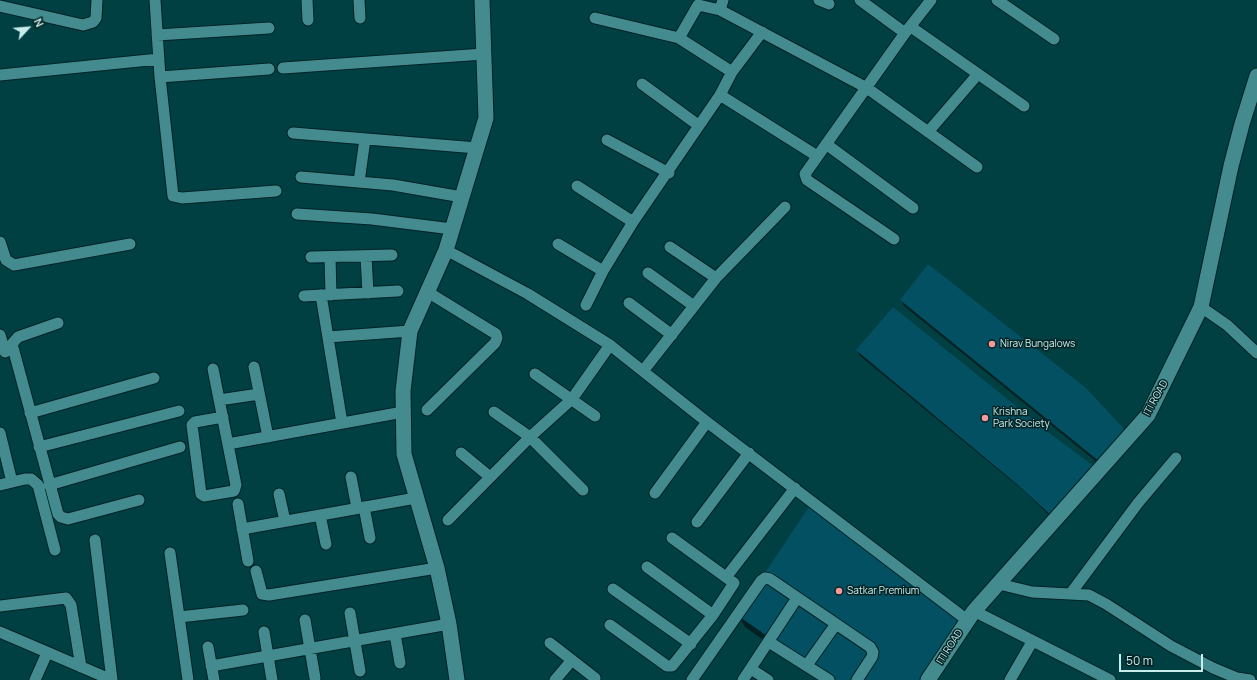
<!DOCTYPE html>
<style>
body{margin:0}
#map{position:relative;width:1257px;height:680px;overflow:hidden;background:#003f42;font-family:Manrope,sans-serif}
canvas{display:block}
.north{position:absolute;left:8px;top:8px;width:40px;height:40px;-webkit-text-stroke:3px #042324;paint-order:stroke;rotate:64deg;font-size:11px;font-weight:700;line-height:16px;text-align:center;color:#c9eced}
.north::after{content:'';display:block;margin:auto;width:14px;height:18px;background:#c9eced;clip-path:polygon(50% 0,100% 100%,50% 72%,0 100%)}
.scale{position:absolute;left:1119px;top:654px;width:84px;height:18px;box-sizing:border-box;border:2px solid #c9eced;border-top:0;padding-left:5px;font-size:12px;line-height:14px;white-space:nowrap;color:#c9eced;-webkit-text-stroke:3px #042324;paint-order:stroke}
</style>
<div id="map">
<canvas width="1257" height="680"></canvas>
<div class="north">N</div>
<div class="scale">50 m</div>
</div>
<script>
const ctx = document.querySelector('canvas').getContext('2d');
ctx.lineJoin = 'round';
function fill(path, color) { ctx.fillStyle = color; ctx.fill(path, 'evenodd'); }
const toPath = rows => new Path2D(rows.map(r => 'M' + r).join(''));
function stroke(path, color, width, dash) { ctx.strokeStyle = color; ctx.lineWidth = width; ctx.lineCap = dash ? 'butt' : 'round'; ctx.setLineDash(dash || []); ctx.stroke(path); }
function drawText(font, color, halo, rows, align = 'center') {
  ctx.font = font + ' Manrope,sans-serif'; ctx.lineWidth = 3; ctx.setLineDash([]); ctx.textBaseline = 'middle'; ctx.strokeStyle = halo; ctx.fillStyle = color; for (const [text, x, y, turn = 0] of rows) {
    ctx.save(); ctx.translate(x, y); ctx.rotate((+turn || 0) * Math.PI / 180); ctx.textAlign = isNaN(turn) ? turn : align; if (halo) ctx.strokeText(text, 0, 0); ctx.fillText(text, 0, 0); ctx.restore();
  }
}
const shadow = toPath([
 [901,300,1086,388,1104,468,904,306],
 [893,308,1095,469,1056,522,1024,491,860,356,857,350],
 [897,567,958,622,965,634,937,680,820,680,745,627,738,615]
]);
const building = toPath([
 [928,264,1086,388,1126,431,1100,462,900,300],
 [893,307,1051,434,1096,468,1053,517,1019,486,856,350],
 [812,502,897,567,958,621,924,680,830,680,737,615]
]);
const street = toPath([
 [155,0,160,77,173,196,182,198,276,191],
 [307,0,308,20],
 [359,0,360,18],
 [819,0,829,4],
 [860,0,905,33],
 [997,0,1054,39],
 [0,6,83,25,93,22,96,18,97,0],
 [720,10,867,88,977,167],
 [595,18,679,38],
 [911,27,1024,106],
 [157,35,269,28],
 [283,68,484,54],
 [732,72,762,32],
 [0,75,159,59],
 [160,77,269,69],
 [642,84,698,125],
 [720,95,732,72,679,38,698,5,720,10,723,0],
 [928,132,978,74],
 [293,133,477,148],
 [607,140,669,173],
 [826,144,913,208],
 [301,177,393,185,462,197],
 [359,182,365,139],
 [577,186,633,222],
 [297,214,372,219,452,229],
 [894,239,807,180,805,174,905,33,931,0],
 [0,242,6,260,14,265,130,244],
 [558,244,603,271],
 [670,247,716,278],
 [446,250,528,294,610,345,707,422,967,620],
 [366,256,368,293],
 [311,257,392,255],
 [330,257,331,295],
 [648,273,694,306],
 [426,291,496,334,497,338,495,343,427,410],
 [321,295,342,423],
 [304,296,398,291],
 [629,303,672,335],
 [586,305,603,271,633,222,720,95,817,156],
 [1201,307,1227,325,1257,353],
 [58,323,18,337,12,344,58,514,61,517,68,519,139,500],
 [0,335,5,352],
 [328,337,410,331],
 [254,367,268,437],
 [213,369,236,485,234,491,204,496,201,494,192,425,195,422,223,417],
 [643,371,716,278,785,207],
 [535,374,595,416],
 [219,400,259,394],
 [494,412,530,437,583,490],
 [30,413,154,378],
 [0,433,12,482],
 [228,444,403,412],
 [39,447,179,411],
 [461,453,490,477],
 [351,477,357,508],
 [0,485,25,479,31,479,38,485,55,550],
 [49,485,180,447],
 [655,493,707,422],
 [279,494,285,521],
 [238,504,248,561],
 [364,507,370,538],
 [320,515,326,544],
 [448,520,530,437,572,399,610,345],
 [697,522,749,453],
 [242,529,416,498],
 [170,553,188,680],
 [647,567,713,615],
 [256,571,262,594,269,595,437,568],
 [727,576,795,488],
 [999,584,1032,592,1089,595,1106,604,1171,646,1213,668,1237,678,1250,680],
 [613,589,691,644],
 [1071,593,1138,503,1176,458],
 [0,606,66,598,71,605,81,667],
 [974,611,1110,680],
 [350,613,360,671],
 [179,617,243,610],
 [305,620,315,678],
 [610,625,667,666,672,666,677,660,713,615,734,583,672,538],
 [0,632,112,680,95,540],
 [264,632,272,680],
 [395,634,400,663],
 [769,642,829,680],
 [550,643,595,678],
 [208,647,214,680],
 [807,665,836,624],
 [211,666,449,624],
 [751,669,768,680],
 [35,680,47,653],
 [555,680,572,660],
 [692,680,761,581,765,578,770,579,870,647,873,652,872,657,857,680],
 [743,680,797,598],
 [1010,680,1032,642]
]);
const secondary = toPath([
 [457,680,449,624,437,568,404,454,403,391,410,331,446,250,486,118,482,0],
 [928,680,974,611,1148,415,1201,307,1231,166,1242,124,1257,76]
]);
const markers = [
 [992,344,4,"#f59b9b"],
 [985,418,4,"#f59b9b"],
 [839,591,4,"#f59b9b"]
];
const poiNames = [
 ["Nirav Bungalows",1000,344],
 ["Krishna",993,412],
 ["Park Society",993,424],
 ["Satkar Premium",847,591]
];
const streetNames = [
 ["ITI ROAD",1156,398,-61],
 ["ITI ROAD",950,647,-57]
];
fill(shadow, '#0007');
fill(building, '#035062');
stroke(street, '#002325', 13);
stroke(secondary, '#002325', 17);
stroke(street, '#448b8f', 11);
stroke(secondary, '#448b8f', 15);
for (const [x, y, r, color] of markers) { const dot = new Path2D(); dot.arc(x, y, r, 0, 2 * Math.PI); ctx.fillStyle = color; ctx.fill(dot); stroke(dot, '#042324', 1.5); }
drawText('10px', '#c9eced', '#042324', poiNames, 'left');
drawText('10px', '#c9eced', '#042324', streetNames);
</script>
